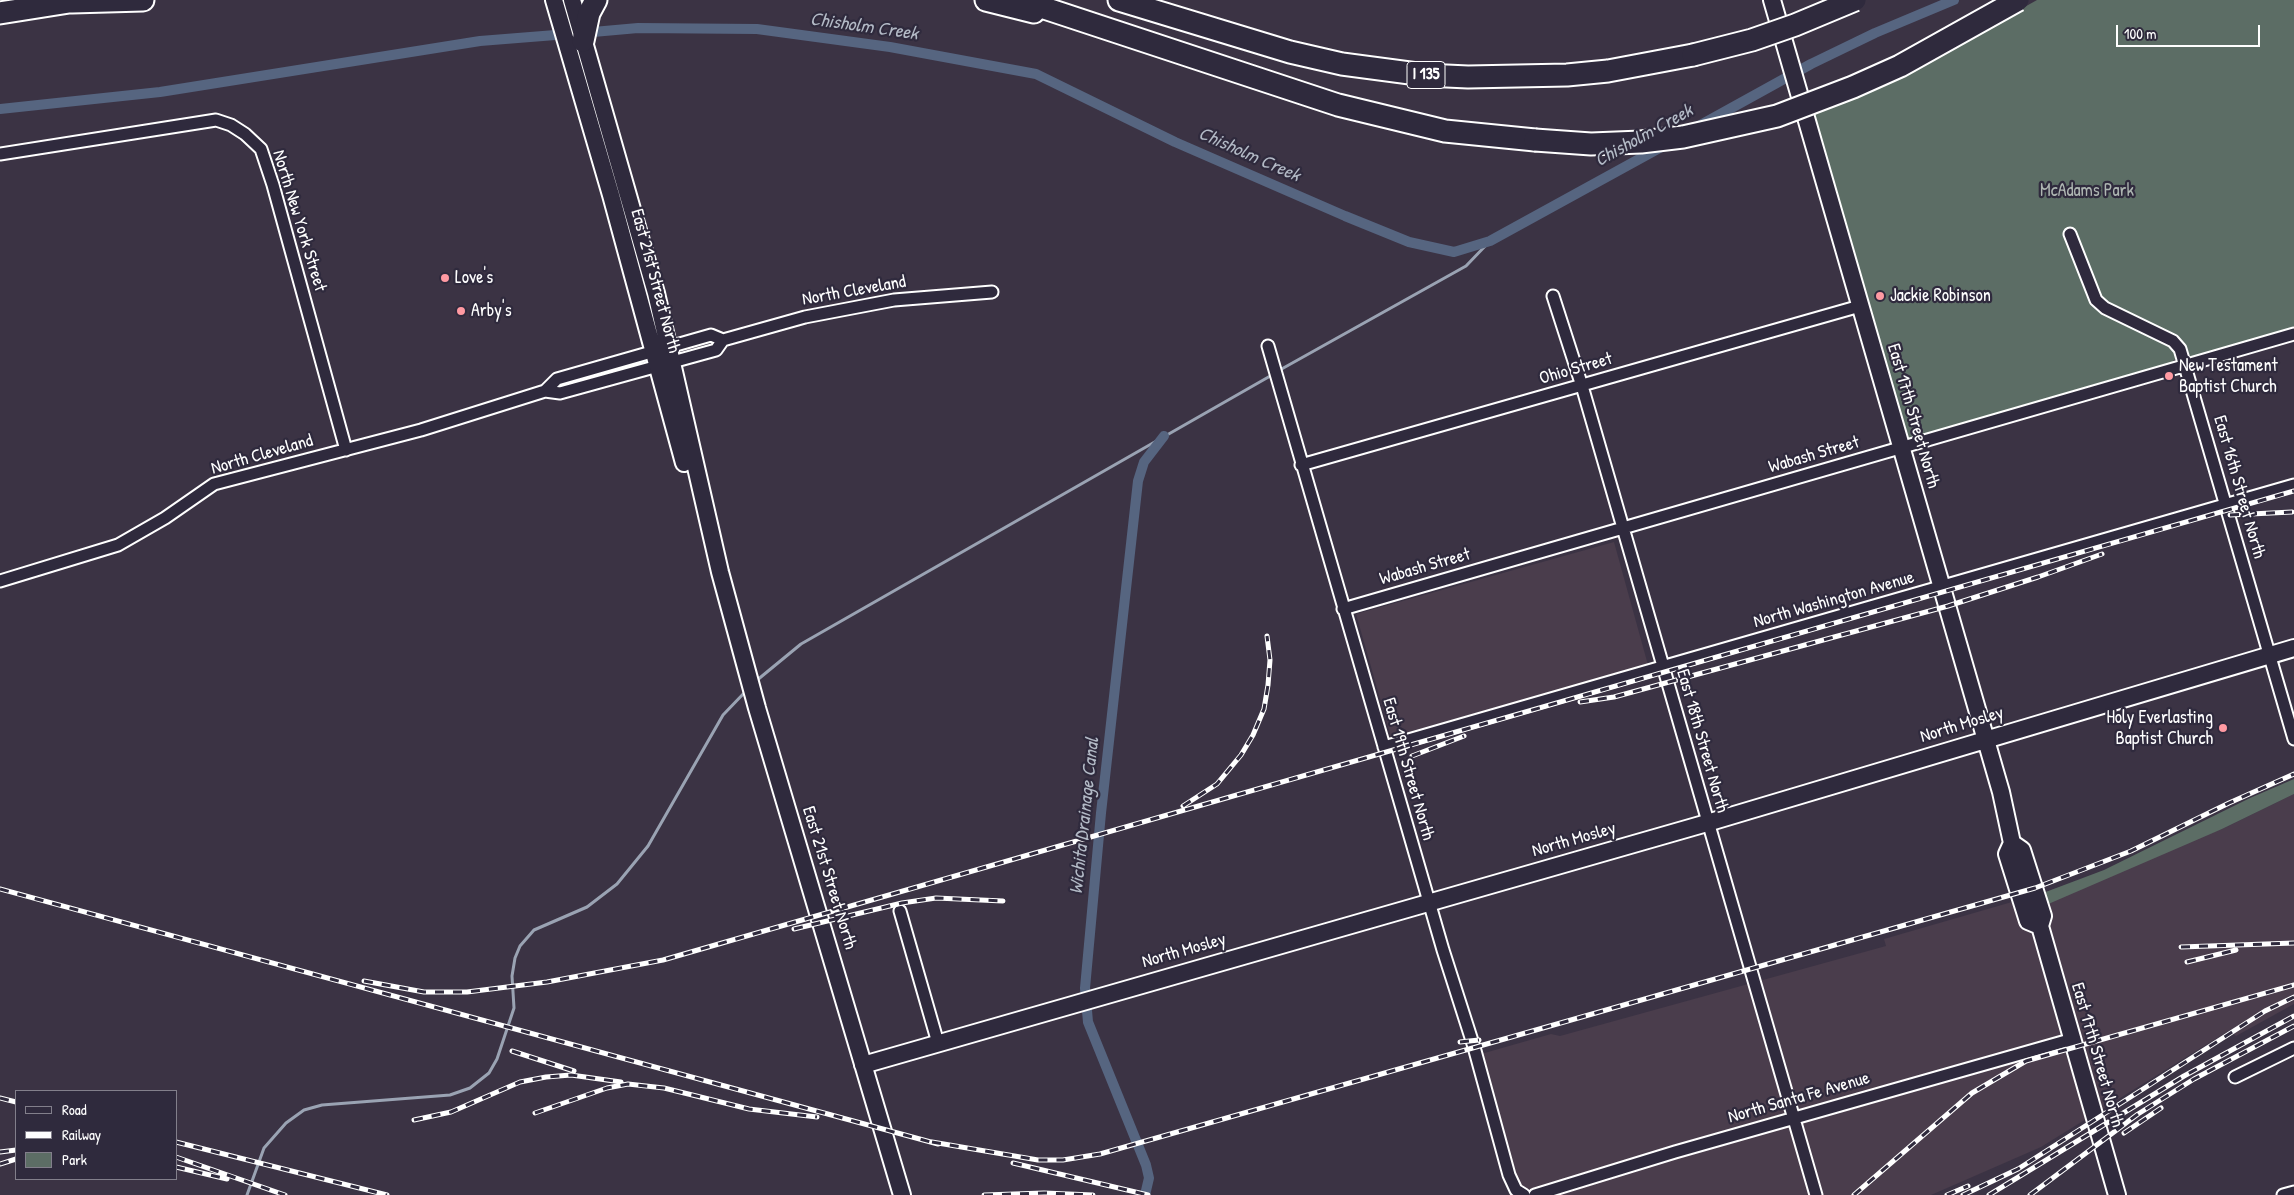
<!DOCTYPE html>
<style>
body{margin:0}
#map{position:relative;width:2294px;height:1195px;overflow:hidden;background:#3b3344;font-family:"Patrick Hand",sans-serif}
canvas{display:block}
.legend{position:absolute;left:15px;top:1090px;width:162px;height:90px;box-sizing:border-box;background:#2f2a3d;border:1px solid #827f8b;margin:0;padding:6px 9px;list-style:none;font-size:15px;color:#fff}
.legend li{display:flex;align-items:center;gap:10px;height:25px}
.legend b{width:25px;border:1px solid #827f8b}
.scale{position:absolute;left:2116px;top:25px;width:144px;height:22px;box-sizing:border-box;border:2px solid #fff;border-top:0;padding-left:6px;font-size:15px;line-height:18px;white-space:nowrap;color:#fff;-webkit-text-stroke:4px #2f2a3d;paint-order:stroke}
</style>
<div id="map">
<canvas width="2294" height="1195"></canvas>
<ul class="legend">
<li><b style="height:6px;background:#2f2a3d"></b>Road</li>
<li><b style="height:6px;background:#fff"></b>Railway</li>
<li><b style="height:14px;background:#5c6d65"></b>Park</li>
</ul>
<div class="scale">100 m</div>
</div>
<script>
const ctx = document.querySelector('canvas').getContext('2d');
ctx.lineJoin = 'round';
function fill(path, color) { ctx.fillStyle = color; ctx.fill(path, 'evenodd'); }
const toPath = rows => new Path2D(rows.map(r => 'M' + r).join(''));
function stroke(path, color, width, dash) { ctx.strokeStyle = color; ctx.lineWidth = width; ctx.lineCap = dash ? 'butt' : 'round'; ctx.setLineDash(dash || []); ctx.stroke(path); }
function drawText(font, color, halo, rows, align = 'center') {
  ctx.font = font + ' "Patrick Hand",sans-serif'; ctx.lineWidth = 4.5; ctx.setLineDash([]); ctx.textBaseline = 'middle'; ctx.strokeStyle = halo; ctx.fillStyle = color; for (const [text, x, y, turn = 0] of rows) {
    ctx.save(); ctx.translate(x, y); ctx.rotate((+turn || 0) * Math.PI / 180); ctx.textAlign = isNaN(turn) ? turn : align; if (halo) ctx.strokeText(text, 0, 0); ctx.fillText(text, 0, 0); ctx.restore();
  }
}
const built = toPath([
 [1614,542,1648,665,1391,737,1356,614],
 [2294,794,2294,1004,2236,1036,2230,1030,2041,1147,1931,1195,1516,1195,1518,1184,1481,1054,1551,1034,1560,1036,1886,946,1884,939,2043,893,2222,829]
]);
const green = toPath([
 [2037,0,2294,0,2294,330,2192,358,2188,354,2174,360,2170,365,1911,440,1905,436,1814,113,1895,80],
 [2294,779,2294,794,2222,829,2046,905,2043,893,2104,870,2250,798]
]);
const stream = toPath([
 [1278,371,1466,266,1490,241],
 [756,681,801,644,1272,375],
 [247,1195,264,1148,286,1123,304,1110,322,1105,450,1095,470,1088,489,1073,497,1059,514,1008,512,976,515,958,520,946,534,930,587,907,617,884,648,846,723,715,746,691]
]);
const canal = toPath([
 [582,33,638,28,757,29,890,47,1036,74,1175,142,1345,216,1409,242,1454,252,1490,241,1663,146],
 [0,109,160,92,480,41,568,34],
 [1697,127,1811,64,1875,33,1954,0],
 [1145,1195,1149,1178,1146,1165,1088,1022,1085,988,1101,813,1138,481,1144,462,1164,436]
]);
const street = toPath([
 [0,154,216,120,231,125,245,134,261,149,273,185,346,450],
 [2070,234,2096,300,2105,308,2173,341,2180,349,2294,739],
 [1553,296,1582,386,1816,1195],
 [1268,346,1443,950,1474,1047,1509,1175,1516,1190,1524,1195],
 [545,391,560,393,716,350,723,340],
 [1301,465,1860,306],
 [0,581,118,545,165,518,214,484,421,430,545,391,557,379,711,335,723,340,805,317,894,300,992,292],
 [1343,609,2294,334],
 [1384,747,2294,485],
 [900,911,938,1043],
 [2235,1077,2294,1048],
 [1535,1195,1675,1152,2073,1039],
 [2283,1195,2294,1192]
]);
const secondary = toPath([
 [554,0,611,195,684,463],
 [572,0,656,293,720,572,757,708,902,1195],
 [1772,0,2001,792,2012,843,2007,854,2028,921,2040,926],
 [2012,843,2022,850,2043,916,2040,926,2117,1195],
 [863,1065,1707,823,2294,648]
]);
const highway = toPath([
 [986,0,1034,12],
 [1020,0,1338,105,1445,131,1535,140],
 [1119,0,1290,52,1342,64,1425,75,1468,77,1567,75,1608,71,1693,55],
 [72,2,143,0],
 [0,13,82,0],
 [583,41,589,13,596,0]
]);
const rail = toPath([
 [2230,515,2292,512],
 [1580,702,1614,697,1948,606,2038,577,2102,554],
 [1412,756,1464,736],
 [1183,806,1217,784,1241,755,1253,735,1264,709,1268,685,1270,660,1267,636],
 [0,889,938,1144],
 [794,929,902,903,936,898,1003,901],
 [2181,947,2294,943],
 [2187,962,2236,950],
 [364,981,424,992,467,992,547,982,663,960,2294,491],
 [1460,1042,1479,1040],
 [512,1051,574,1071],
 [0,1098,16,1102],
 [535,1113,607,1088,628,1084,664,1088,749,1109,817,1117],
 [414,1120,451,1112,520,1082,546,1077,571,1075,621,1082],
 [2124,1133,2161,1108],
 [176,1142,387,1195],
 [932,1142,1038,1160,1063,1160,1100,1154,2035,888,2131,851,2229,803,2294,774],
 [0,1152,16,1150],
 [176,1157,285,1195],
 [1013,1163,1148,1195],
 [0,1164,16,1159],
 [176,1167,227,1179],
 [984,1195,1044,1193,1093,1195],
 [1854,1195,1972,1093,2026,1061,2294,985],
 [1947,1195,1968,1186],
 [1963,1195,2018,1169,2265,1011,2294,997],
 [1989,1195,2184,1076,2294,1016],
 [2030,1195,2138,1114,2194,1079,2294,1026]
]);
const highwayBridge = toPath([
 [1693,55,1752,40,1795,25,1855,0],
 [1535,140,1591,144,1641,142,1683,137,1777,116,1853,87,1900,66,2018,0]
]);
const markers = [
 [445,278,5,"#ff9aa2"],
 [1880,296,5,"#ff9aa2"],
 [461,311,5,"#ff9aa2"],
 [2169,376,5,"#ff9aa2"],
 [2223,728,5,"#ff9aa2"]
];
const shields = [
 [1426,75,38]
];
const shieldNames = [
 ["I 135",1426,75]
];
const parkNames = [
 ["McAdams Park",2087,191]
];
const streetNames = [
 ["North New York Street",299,221,73],
 ["East 21st Street North",655,281,75],
 ["North Cleveland",854,291,-10],
 ["Ohio Street",1576,369,-16],
 ["East 17th Street North",1913,416,74],
 ["North Cleveland",262,455,-16],
 ["Wabash Street",1814,455,-16],
 ["East 16th Street North",2239,487,74],
 ["Wabash Street",1425,567,-16],
 ["North Washington Avenue",1834,600,-16],
 ["North Mosley",1962,725,-17],
 ["East 18th Street North",1702,741,74],
 ["East 19th Street North",1408,769,74],
 ["North Mosley",1574,840,-16],
 ["East 21st Street North",829,878,73],
 ["North Mosley",1184,951,-16],
 ["East 17th Street North",2097,1055,74],
 ["North Santa Fe Avenue",1799,1098,-16]
];
const poiNames = [
 ["Love's",455,278],
 ["Jackie Robinson",1890,296],
 ["Arby's",471,311],
 ["New Testament",2179,366],
 ["Baptist Church",2179,387],
 ["Holy Everlasting",2213,718,"right"],
 ["Baptist Church",2213,739,"right"]
];
const waterNames = [
 ["Chisholm Creek",864,27,8],
 ["Chisholm Creek",1644,136,-29],
 ["Chisholm Creek",1249,155,24],
 ["Wichita Drainage Canal",1085,816,-84]
];
fill(built, '#4a3d4c');
fill(green, '#5c6d65');
stroke(stream, '#9aa3b3', 3);
stroke(canal, '#566580', 10);
stroke(street, '#fff', 15);
stroke(secondary, '#fff', 20);
stroke(highway, '#fff', 25);
stroke(street, '#2f2a3d', 11);
stroke(secondary, '#2f2a3d', 16);
stroke(highway, '#2f2a3d', 21);
stroke(rail, '#fff', 5);
stroke(rail, '#2f2a3d', 3, [9]);
stroke(highwayBridge, '#fff', 25, []);
stroke(highwayBridge, '#2f2a3d', 21);
for (const [x, y, r, color] of markers) { const dot = new Path2D(); dot.arc(x, y, r, 0, 2 * Math.PI); ctx.fillStyle = color; ctx.fill(dot); stroke(dot, '#2f2a3d', 2); }
for (const [x, y, w] of shields) { const box = new Path2D(); box.roundRect(x - w / 2, y - 13.5, w, 27, 4); ctx.fillStyle = '#2f2a3d'; ctx.fill(box); stroke(box, '#fff', 1); }
drawText('bold 16px', '#fff', null, shieldNames);
drawText('18px', '#aeb6b2', '#2f2a3d', parkNames);
drawText('18px', '#fff', '#2f2a3d', streetNames);
drawText('18px', '#fff', '#2f2a3d', poiNames, 'left');
drawText('italic 19px', '#b3bac6', '#2f2a3d', waterNames);
</script>
